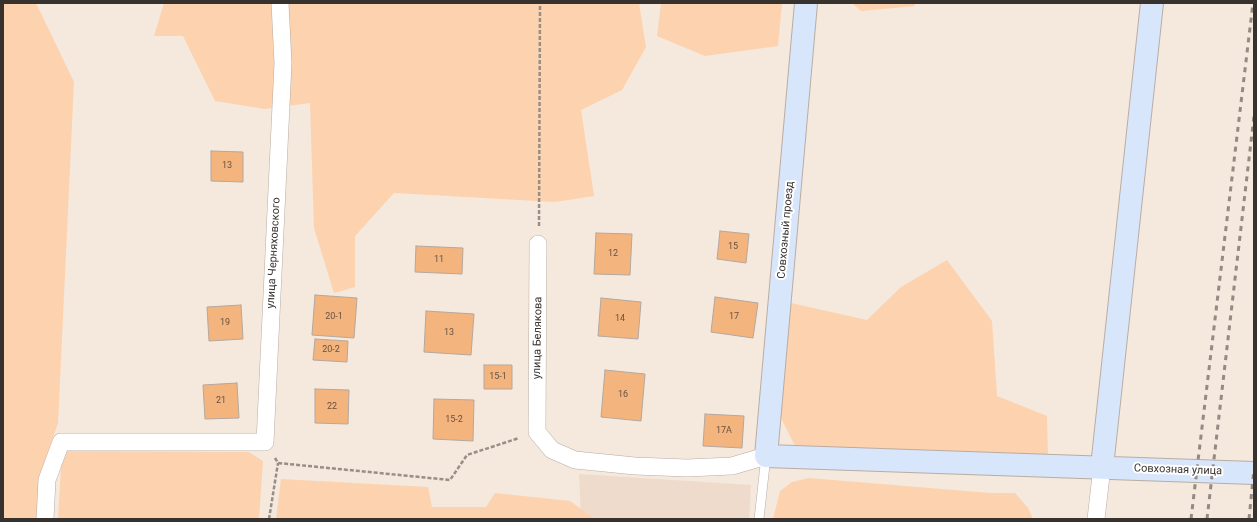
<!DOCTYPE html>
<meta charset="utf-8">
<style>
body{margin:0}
#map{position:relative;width:1257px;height:522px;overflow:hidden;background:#f5e8dd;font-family:Roboto,sans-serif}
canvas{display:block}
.frame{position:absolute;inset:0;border:4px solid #37322e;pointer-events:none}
</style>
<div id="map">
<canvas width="1257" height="522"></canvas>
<div class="frame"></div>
</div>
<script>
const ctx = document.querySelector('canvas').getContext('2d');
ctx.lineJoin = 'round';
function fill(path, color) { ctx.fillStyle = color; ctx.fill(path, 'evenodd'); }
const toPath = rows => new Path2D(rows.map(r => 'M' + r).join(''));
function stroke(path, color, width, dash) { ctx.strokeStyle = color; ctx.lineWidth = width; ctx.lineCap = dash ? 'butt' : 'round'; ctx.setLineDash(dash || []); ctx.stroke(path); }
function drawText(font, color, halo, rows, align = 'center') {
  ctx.font = font + ' Roboto,sans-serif'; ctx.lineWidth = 4; ctx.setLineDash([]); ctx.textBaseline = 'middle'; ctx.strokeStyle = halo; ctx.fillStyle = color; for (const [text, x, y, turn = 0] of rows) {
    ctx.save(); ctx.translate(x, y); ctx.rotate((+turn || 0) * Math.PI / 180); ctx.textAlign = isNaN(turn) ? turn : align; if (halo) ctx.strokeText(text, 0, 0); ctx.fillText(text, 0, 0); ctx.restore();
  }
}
const built = toPath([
 [579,474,751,485,749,519,581,519]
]);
const green = toPath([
 [3,3,36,3,74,82,58,423,38,481,38,519,3,519],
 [164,3,639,3,646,47,622,90,581,110,594,196,555,202,394,193,355,236,355,287,334,293,314,228,310,103,265,109,215,101,183,36,154,36],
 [661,3,782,3,778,46,705,56,657,36],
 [852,3,915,3,915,6,861,11],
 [947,260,992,321,997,396,1047,416,1048,457,795,446,776,408,791,303,867,320,901,287],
 [62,451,249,452,263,461,259,519,58,519],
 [809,478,990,493,1015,493,1028,508,1033,519,773,519,780,491,792,482],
 [281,479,428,487,432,507,486,507,495,493,570,501,595,519,276,519]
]);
const building = toPath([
 [211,151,243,152,243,182,211,181,211,151],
 [720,231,749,234,746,263,717,259,720,231],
 [596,233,632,234,630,275,594,274,596,233],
 [416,246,463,248,462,274,415,272,416,246],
 [315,295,357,298,354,338,312,335,315,295],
 [715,297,758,303,753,338,711,332,715,297],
 [601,298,641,302,638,339,598,336,601,298],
 [241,305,243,339,209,341,207,307,241,305],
 [426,311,474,314,471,355,424,352,426,311],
 [315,339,348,341,347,362,313,360,315,339],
 [484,365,512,365,512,389,484,389,484,365],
 [605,370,645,374,641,421,601,417,605,370],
 [237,383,239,418,205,419,203,385,237,383],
 [315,389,349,390,348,424,315,423,315,389],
 [434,399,474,400,473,441,433,439,434,399],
 [705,414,744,416,742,448,703,446,705,414]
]);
const path = toPath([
 [539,226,540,3],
 [275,458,278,463,450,480,467,455,519,438],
 [269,519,278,463]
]);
const service = toPath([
 [759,519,766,456]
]);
const minor = toPath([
 [538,244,537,432,552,450,575,460,635,466,687,468,732,466,766,456],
 [45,519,47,480,61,442,265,442,283,63,280,3],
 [1096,519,1102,467]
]);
const secondary = toPath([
 [806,3,766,456,1254,473],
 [1102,467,1152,3]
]);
const rail = toPath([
 [1191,519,1253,3],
 [1207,519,1254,116],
 [1249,519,1254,469]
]);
const numberNames = [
 ["13",227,166],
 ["15",733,247],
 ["12",613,254],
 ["11",439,260],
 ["20-1",334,317],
 ["17",734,317],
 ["14",620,319],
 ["19",225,323],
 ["13",449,333],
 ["20-2",331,350],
 ["15-1",498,377],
 ["16",623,395],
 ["21",221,401],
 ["22",332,407],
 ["15-2",454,420],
 ["17А",724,431]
];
const streetNames = [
 ["Совхозный проезд",786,230,-85],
 ["улица Черняховского",274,253,-87],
 ["улица Белякова",538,338,-89],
 ["Совхозная улица",1178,470,2]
];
fill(built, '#efdbcc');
fill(green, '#fdd2ae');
fill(building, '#f4b47e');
stroke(building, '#b4a79e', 1);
stroke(service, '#b9aca3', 10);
stroke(minor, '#b9aca3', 18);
stroke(secondary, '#b9aca3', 24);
stroke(path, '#978e86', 2.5, [4, 2]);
stroke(service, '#fff', 9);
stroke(minor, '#fff', 17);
stroke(secondary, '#d8e6fc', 22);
stroke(rail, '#938a83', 3, [5, 5]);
drawText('9px', '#665242', null, numberNames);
drawText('11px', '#37322e', '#fff', streetNames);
</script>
